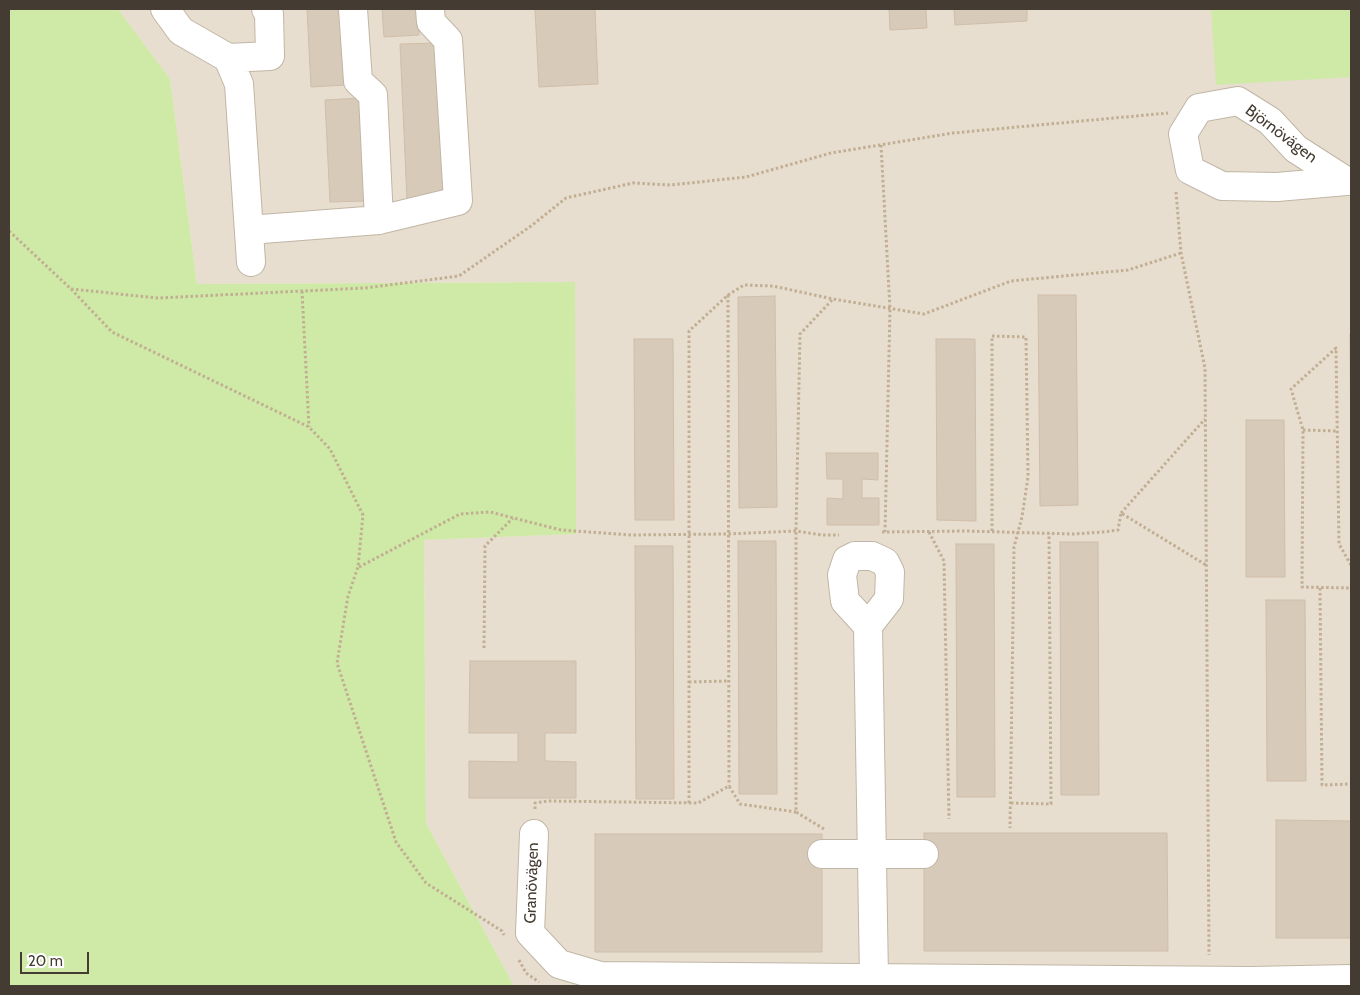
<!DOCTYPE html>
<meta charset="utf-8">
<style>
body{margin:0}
#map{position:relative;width:1360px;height:995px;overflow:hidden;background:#f2ece1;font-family:Cabin,sans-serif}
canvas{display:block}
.frame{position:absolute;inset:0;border:10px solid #443c32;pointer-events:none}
.scale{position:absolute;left:20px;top:952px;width:69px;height:22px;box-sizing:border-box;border:2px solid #443c32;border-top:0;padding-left:6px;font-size:15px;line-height:18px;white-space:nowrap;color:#443c32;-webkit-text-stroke:4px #fff;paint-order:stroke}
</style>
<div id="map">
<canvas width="1360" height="995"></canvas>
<div class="frame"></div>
<div class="scale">20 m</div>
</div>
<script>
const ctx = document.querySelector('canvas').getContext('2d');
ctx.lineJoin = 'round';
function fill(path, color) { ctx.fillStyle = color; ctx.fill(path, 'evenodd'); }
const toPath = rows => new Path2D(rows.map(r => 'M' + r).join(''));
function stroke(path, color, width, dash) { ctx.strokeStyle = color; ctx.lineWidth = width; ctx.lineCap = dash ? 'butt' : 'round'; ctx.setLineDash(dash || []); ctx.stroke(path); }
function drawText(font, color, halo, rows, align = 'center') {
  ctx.font = font + ' Cabin,sans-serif'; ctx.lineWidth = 4; ctx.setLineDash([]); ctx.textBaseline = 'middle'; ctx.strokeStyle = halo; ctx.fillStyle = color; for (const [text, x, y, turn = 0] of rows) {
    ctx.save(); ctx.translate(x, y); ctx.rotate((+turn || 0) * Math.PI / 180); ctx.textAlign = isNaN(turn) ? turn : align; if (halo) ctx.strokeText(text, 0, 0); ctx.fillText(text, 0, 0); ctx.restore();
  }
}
const residential = toPath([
 [118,9,1351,9,1351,986,514,986,426,823,424,540,575,534,575,282,197,284,170,79]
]);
const green = toPath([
 [9,9,118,9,170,79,197,284,575,282,576,534,424,540,426,823,514,986,9,986],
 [1211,9,1351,9,1351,77,1216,85]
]);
const building = toPath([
 [307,9,342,9,346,85,311,87,307,9],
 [382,9,418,9,419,35,384,37,382,9],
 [535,9,595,9,598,84,539,87,535,9],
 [889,9,926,9,927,28,890,30,889,9],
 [954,9,1027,9,1027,21,955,25,954,9],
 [437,43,444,198,407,199,400,44,437,43],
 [361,98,366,201,330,202,325,100,361,98],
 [1038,295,1076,295,1078,505,1040,506,1038,295],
 [775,296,777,507,739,508,738,297,775,296],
 [1350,335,1351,335,1351,473,1350,335],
 [634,339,673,339,674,520,635,520,634,339],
 [936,339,975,339,976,521,937,520,936,339],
 [1246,420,1284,420,1285,577,1246,577,1246,420],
 [826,453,878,453,878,480,862,479,862,498,879,498,879,525,827,525,827,498,843,499,843,479,827,479,826,453],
 [738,541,776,541,777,794,739,794,738,541],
 [1060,542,1098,542,1099,795,1061,795,1060,542],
 [956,544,994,544,995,797,957,797,956,544],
 [635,546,673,546,674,799,636,799,635,546],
 [1266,600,1305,600,1306,781,1267,781,1266,600],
 [470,661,576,661,576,733,545,733,545,761,576,762,576,798,469,798,469,761,518,762,518,733,469,733,470,661],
 [1276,820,1351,821,1351,938,1276,938,1276,820],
 [924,833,1167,833,1168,951,924,951,924,833],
 [595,834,822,834,822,952,595,952,595,834]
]);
const path = toPath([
 [881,145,890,309,885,532],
 [1176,192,1181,253,1205,368,1209,955],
 [9,231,71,289,112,332,309,427,330,449,363,515,358,567,348,596,337,663,396,842,426,883,502,931,504,935],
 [71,289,158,298,365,288,459,276,531,226,566,198,633,183,671,185,746,177,831,153,953,133,1168,113],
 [302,291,309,427],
 [728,295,729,786],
 [1303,430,1337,431],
 [1121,513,1205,419],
 [992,531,992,336,1026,337,1028,477,1022,517,1014,547,1010,828],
 [882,532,966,531,1073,534,1103,532,1118,530,1121,513,1206,565],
 [929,532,944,561,949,819],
 [1351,565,1339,544,1336,348,1291,389,1303,430,1302,587,1351,588],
 [359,567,460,514,490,512,561,530,631,535,727,534,796,531,822,535,839,535],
 [1320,588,1322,785,1351,784],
 [484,648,485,546,513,518],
 [689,682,728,681],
 [689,803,689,331,728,295,744,285,773,286,833,299,924,314,1011,281,1128,270,1181,253],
 [1011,803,1051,804,1049,533],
 [535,809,535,803,548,801,698,803,729,786,740,804,796,812],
 [824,829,796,812,796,531,800,334,833,299],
 [519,960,526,973,539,982]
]);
const minor = toPath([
 [165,9,181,31,228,58],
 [353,9,358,81,373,95,379,220],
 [228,58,239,84,251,262],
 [228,58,270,56,269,13,266,9],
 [1346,181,1296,149,1270,121,1238,101,1199,108,1183,134,1190,170,1222,186,1277,187,1346,181,1351,181],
 [249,230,379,220,458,201,448,40,431,22,430,9],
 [868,626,845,601,842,575,847,560,855,556,872,556,885,562,890,572,889,599,868,626,874,978],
 [534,834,530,933,559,964,600,976,1250,981,1351,979],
 [822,854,924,854]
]);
const streetNames = [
 ["Björnövägen",1281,134,37],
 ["Granövägen",532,883,-88]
];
fill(residential, '#e7decf');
fill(green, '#cfeaa6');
fill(building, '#d7cab9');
stroke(building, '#d0bea9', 1);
stroke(minor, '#c1b6a6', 30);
stroke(path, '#c1ae93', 3, [2.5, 2.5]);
stroke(minor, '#fff', 28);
drawText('16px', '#443c32', '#fff', streetNames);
</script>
